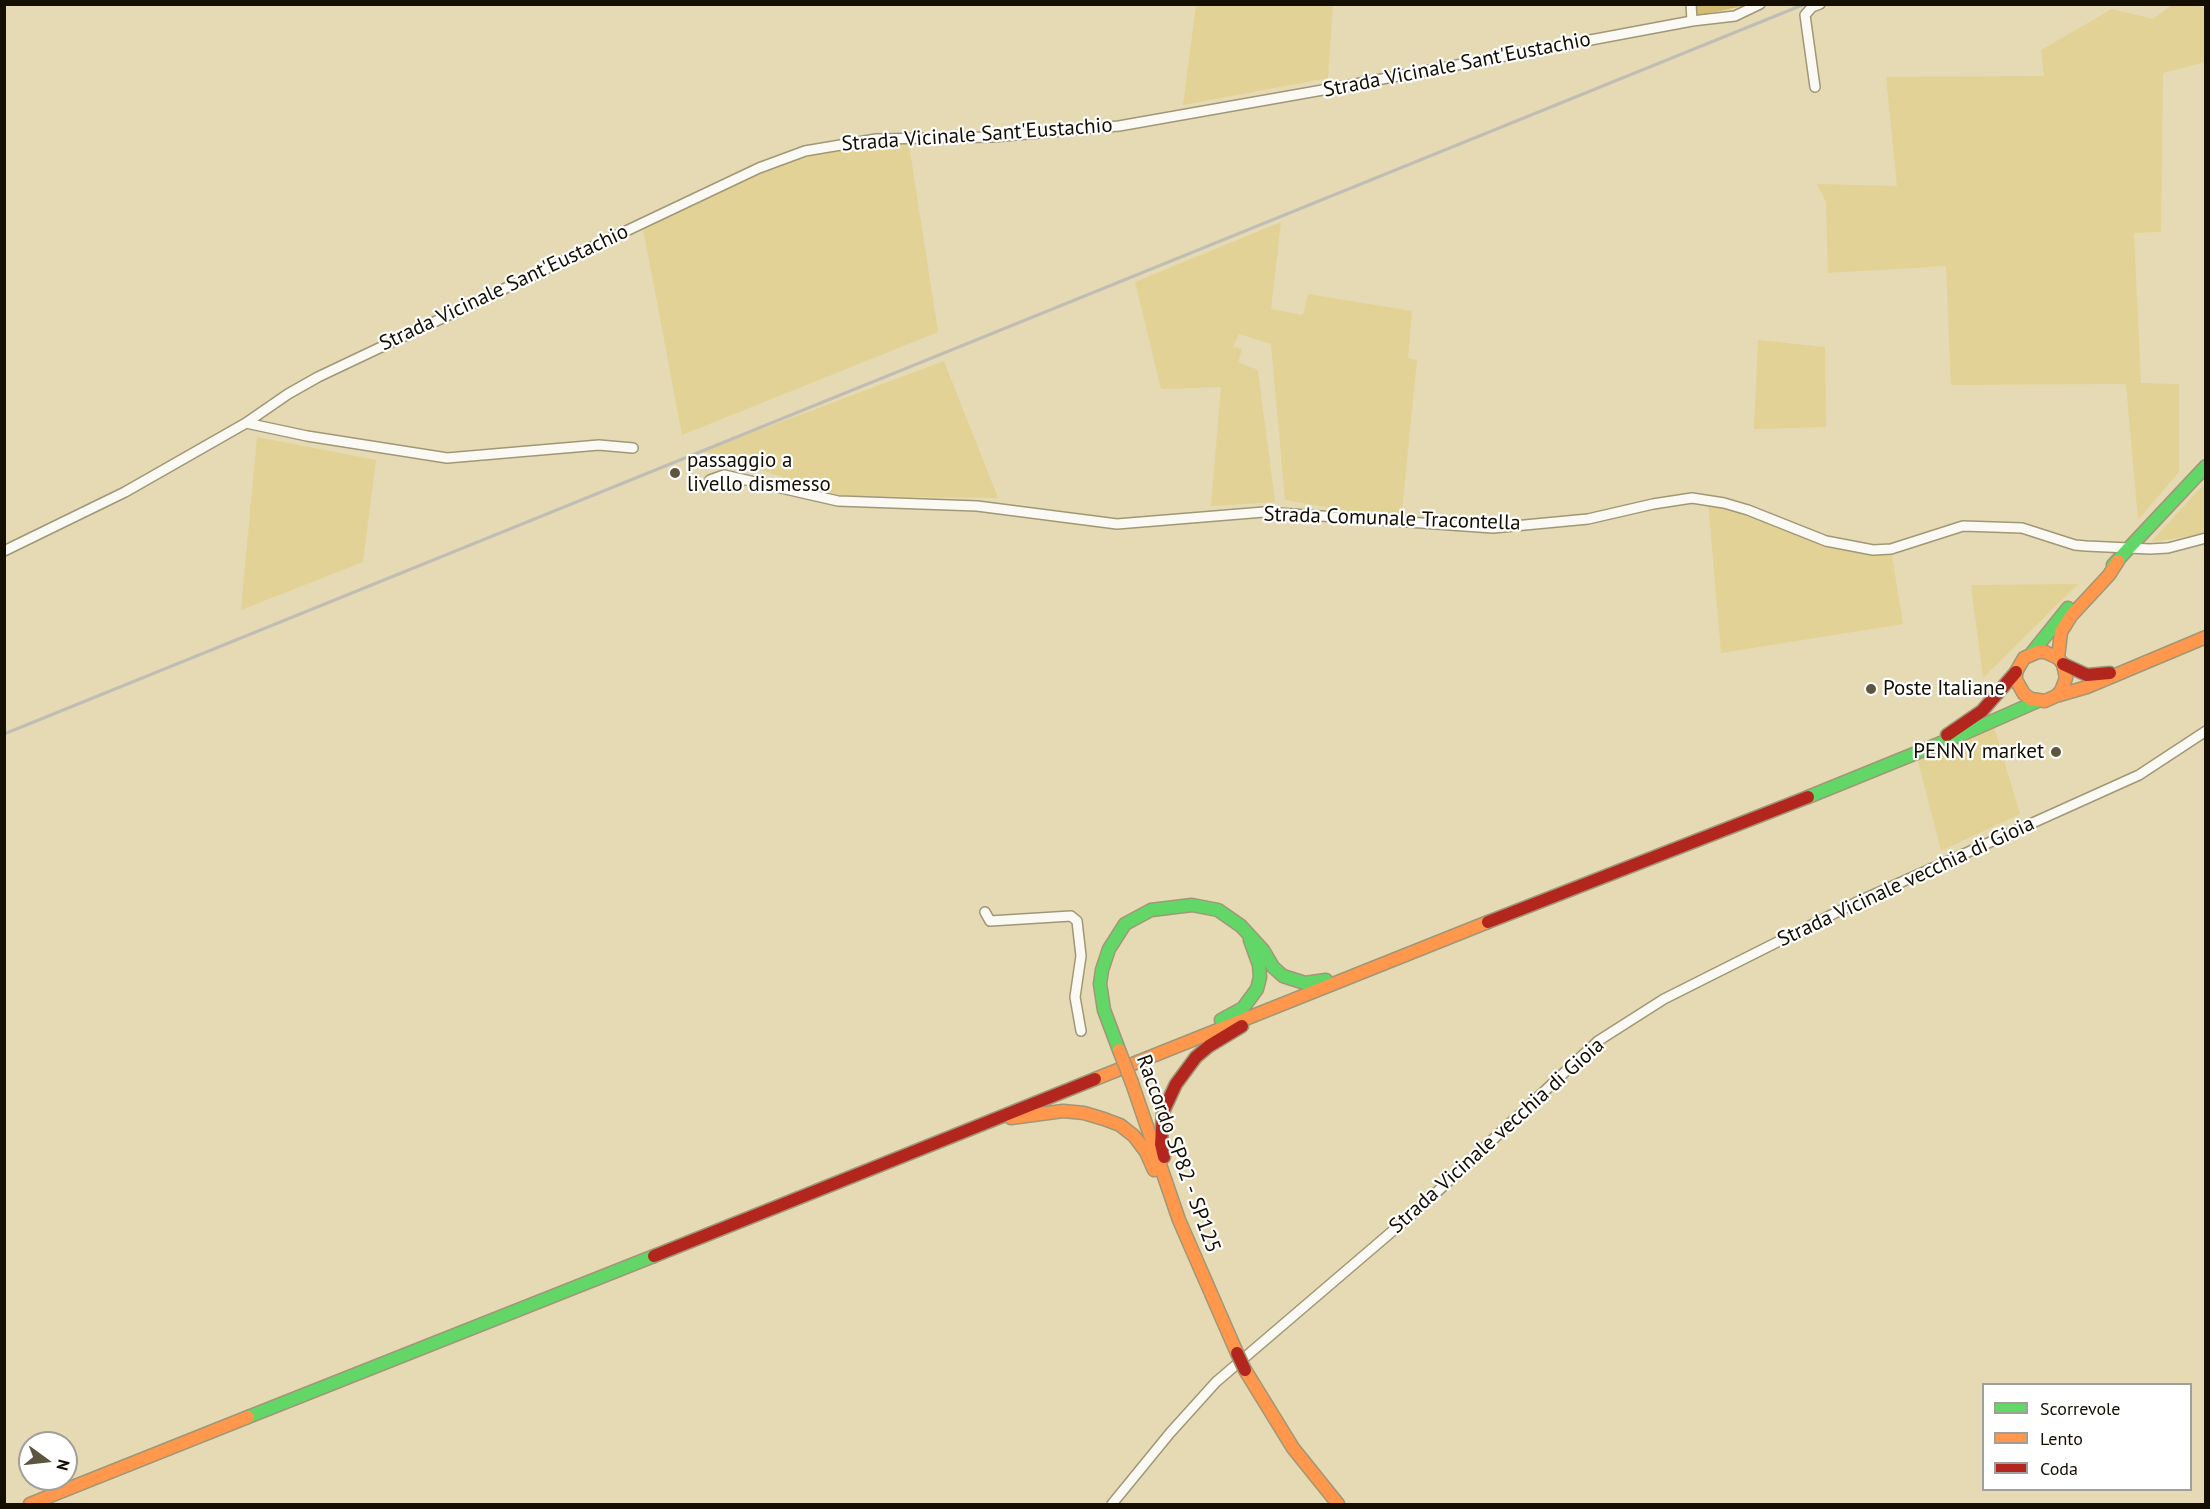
<!DOCTYPE html>
<style>
body{margin:0}
#map{position:relative;width:2210px;height:1509px;overflow:hidden;background:#e5dab3;font-family:"PT Sans",sans-serif}
canvas{display:block}
.frame{position:absolute;inset:0;border:6px solid #140e00;pointer-events:none}
.legend{position:absolute;left:1982px;top:1383px;width:210px;height:108px;box-sizing:border-box;background:#fff;border:2px solid #a19f99;margin:0;padding:8px 10px;list-style:none;font-size:18px;color:#140e00}
.legend li{display:flex;align-items:center;gap:12px;height:30px}
.legend b{width:30px;border:2px solid #a19f99}
.north{position:absolute;left:18px;top:1431px;width:60px;height:60px;box-sizing:border-box;background:#fff;border:2px solid #a19f99;border-radius:50%;rotate:105deg;font-size:16px;font-weight:700;line-height:24px;text-align:center;color:#140e00}
.north::after{content:'';display:block;margin:auto;width:21px;height:27px;background:#5d553f;clip-path:polygon(50% 0,100% 100%,50% 72%,0 100%)}
</style>
<div id="map">
<canvas width="2210" height="1509"></canvas>
<div class="frame"></div>
<ul class="legend">
<li><b style="height:8px;background:#63d668"></b>Scorrevole</li>
<li><b style="height:8px;background:#ff974d"></b>Lento</li>
<li><b style="height:8px;background:#b3261e"></b>Coda</li>
</ul>
<div class="north">N</div>
</div>
<script>
const ctx = document.querySelector('canvas').getContext('2d');
ctx.lineJoin = 'round';
function fill(path, color) { ctx.fillStyle = color; ctx.fill(path, 'evenodd'); }
const toPath = rows => new Path2D(rows.map(r => 'M' + r).join(''));
function stroke(path, color, width, dash) { ctx.strokeStyle = color; ctx.lineWidth = width; ctx.lineCap = dash ? 'butt' : 'round'; ctx.setLineDash(dash || []); ctx.stroke(path); }
function drawText(font, color, halo, rows, align = 'center') {
  ctx.font = font + ' "PT Sans",sans-serif'; ctx.lineWidth = 4.5; ctx.setLineDash([]); ctx.textBaseline = 'middle'; ctx.strokeStyle = halo; ctx.fillStyle = color; for (const [text, x, y, turn = 0] of rows) {
    ctx.save(); ctx.translate(x, y); ctx.rotate((+turn || 0) * Math.PI / 180); ctx.textAlign = isNaN(turn) ? turn : align; if (halo) ctx.strokeText(text, 0, 0); ctx.fillText(text, 0, 0); ctx.restore();
  }
}
const green = toPath([
 [1196,5,1333,5,1328,78,1183,105],
 [2172,5,2201,5,2205,10,2205,62,2163,73,2161,232,2134,233,2141,383,2179,384,2179,472,2138,520,2126,384,1951,385,1946,266,1828,273,1826,202,1817,184,1897,186,1886,77,2044,76,2041,50,2112,9,2153,19],
 [908,138,938,332,682,435,642,223,752,172,818,148],
 [1281,222,1271,309,1303,315,1308,294,1412,311,1408,358,1417,360,1401,520,1285,500,1271,344,1239,334,1233,347,1242,349,1238,362,1258,370,1275,502,1211,506,1221,387,1161,389,1135,282],
 [1758,340,1825,347,1826,427,1754,429],
 [944,361,998,498,841,496,703,451],
 [257,437,376,460,363,562,241,610],
 [2205,483,2205,534,2151,542],
 [1708,500,1819,538,1891,549,1903,624,1721,653],
 [2078,584,1983,678,1971,585],
 [1992,720,2020,814,1941,851,1917,757]
]);
const forest = toPath([
 [1692,5,1747,5,1693,17]
]);
const street = toPath([
 [1691,4,1692,21],
 [1815,87,1805,15,1812,7,1820,4],
 [246,423,307,436,447,458,599,445,633,448],
 [710,480,724,475,838,501,977,506,1117,524,1264,512,1493,528,1588,519,1653,504,1692,498,1724,503,1748,510,1826,541,1873,550,1891,549,1963,526,2022,528,2075,545,2086,546,2150,549,2168,548,2206,538],
 [4,551,125,492,246,423,288,394,318,377,759,168,805,151,876,139,993,137,1119,126,1334,88,1692,21,1735,16,1760,4],
 [985,912,990,921,1071,916,1077,921,1081,956,1075,997,1081,1031],
 [1112,1504,1170,1433,1216,1382,1423,1205,1598,1041,1664,999,1855,903,2139,775,2206,731]
]);
const fast = toPath([
 [2113,565,2206,466],
 [2031,654,2068,608],
 [1808,797,1963,734,2038,701],
 [1221,1020,1243,1008,1257,989,1260,977,1259,965,1250,940],
 [1119,1050,1104,1010,1100,984,1102,970,1109,949,1125,924,1151,910,1192,905,1218,910,1241,926,1263,950,1273,967,1283,976,1305,983,1326,980],
 [248,1417,654,1256]
]);
const slow = toPath([
 [2058,658,2045,652,2038,652,2024,658,2016,672,2016,680,2024,694,2031,699,2045,701,2056,696,2061,691,2066,678,2063,664,2058,658,2061,632,2071,616,2109,575,2118,561],
 [2056,696,2087,687,2206,637],
 [1095,1079,1488,922],
 [1132,1083,1179,1220,1237,1353],
 [1011,1118,1063,1111,1084,1113,1104,1119,1120,1125,1134,1136,1146,1152,1154,1170],
 [1245,1370,1293,1448,1338,1504],
 [30,1504,248,1417]
]);
const jam = toPath([
 [2063,664,2087,675,2110,673],
 [1947,735,1982,711,2016,672],
 [1488,922,1808,797],
 [1164,1157,1161,1144,1163,1112,1176,1084,1196,1057,1209,1046,1242,1026],
 [654,1256,1095,1079]
]);
const rail = toPath([
 [4,734,1805,4]
]);
const slowBridge = toPath([
 [1119,1050,1132,1083]
]);
const jamBridge = toPath([
 [1237,1353,1245,1370]
]);
const markers = [
 [675,473,6,"#5d553f"],
 [1871,689,6,"#5d553f"],
 [2056,752,6,"#5d553f"]
];
const streetNames = [
 ["Strada Vicinale Sant'Eustachio",1457,65,-11],
 ["Strada Vicinale Sant'Eustachio",977,135,-4],
 ["Strada Vicinale Sant'Eustachio",504,288,-25],
 ["Strada Comunale Tracontella",1392,519,2],
 ["Strada Vicinale vecchia di Gioia",1906,882,-25],
 ["Strada Vicinale vecchia di Gioia",1497,1136,-42],
 ["Raccordo SP82 - SP125",1178,1154,70]
];
const poiNames = [
 ["passaggio a",687,461],
 ["livello dismesso",687,485],
 ["Poste Italiane",1883,689],
 ["PENNY market",2044,752,"right"]
];
fill(green, '#e3d295');
fill(forest, '#d2bd71');
stroke(street, '#a09777', 12);
stroke(fast, '#a09777', 15);
stroke(slow, '#a09777', 15);
stroke(jam, '#a09777', 15);
stroke(street, '#fbf9f4', 9);
stroke(fast, '#63d668', 12);
stroke(slow, '#ff974d', 12);
stroke(jam, '#b3261e', 12);
stroke(rail, '#c0bdb4', 3);
stroke(slowBridge, '#a09777', 15, []);
stroke(jamBridge, '#a09777', 15, []);
stroke(slowBridge, '#ff974d', 12);
stroke(jamBridge, '#b3261e', 12);
for (const [x, y, r, color] of markers) { const dot = new Path2D(); dot.arc(x, y, r, 0, 2 * Math.PI); ctx.fillStyle = color; ctx.fill(dot); stroke(dot, '#fff', 2); }
drawText('21px', '#140e00', '#fff', streetNames);
drawText('21px', '#140e00', '#fff', poiNames, 'left');
</script>
